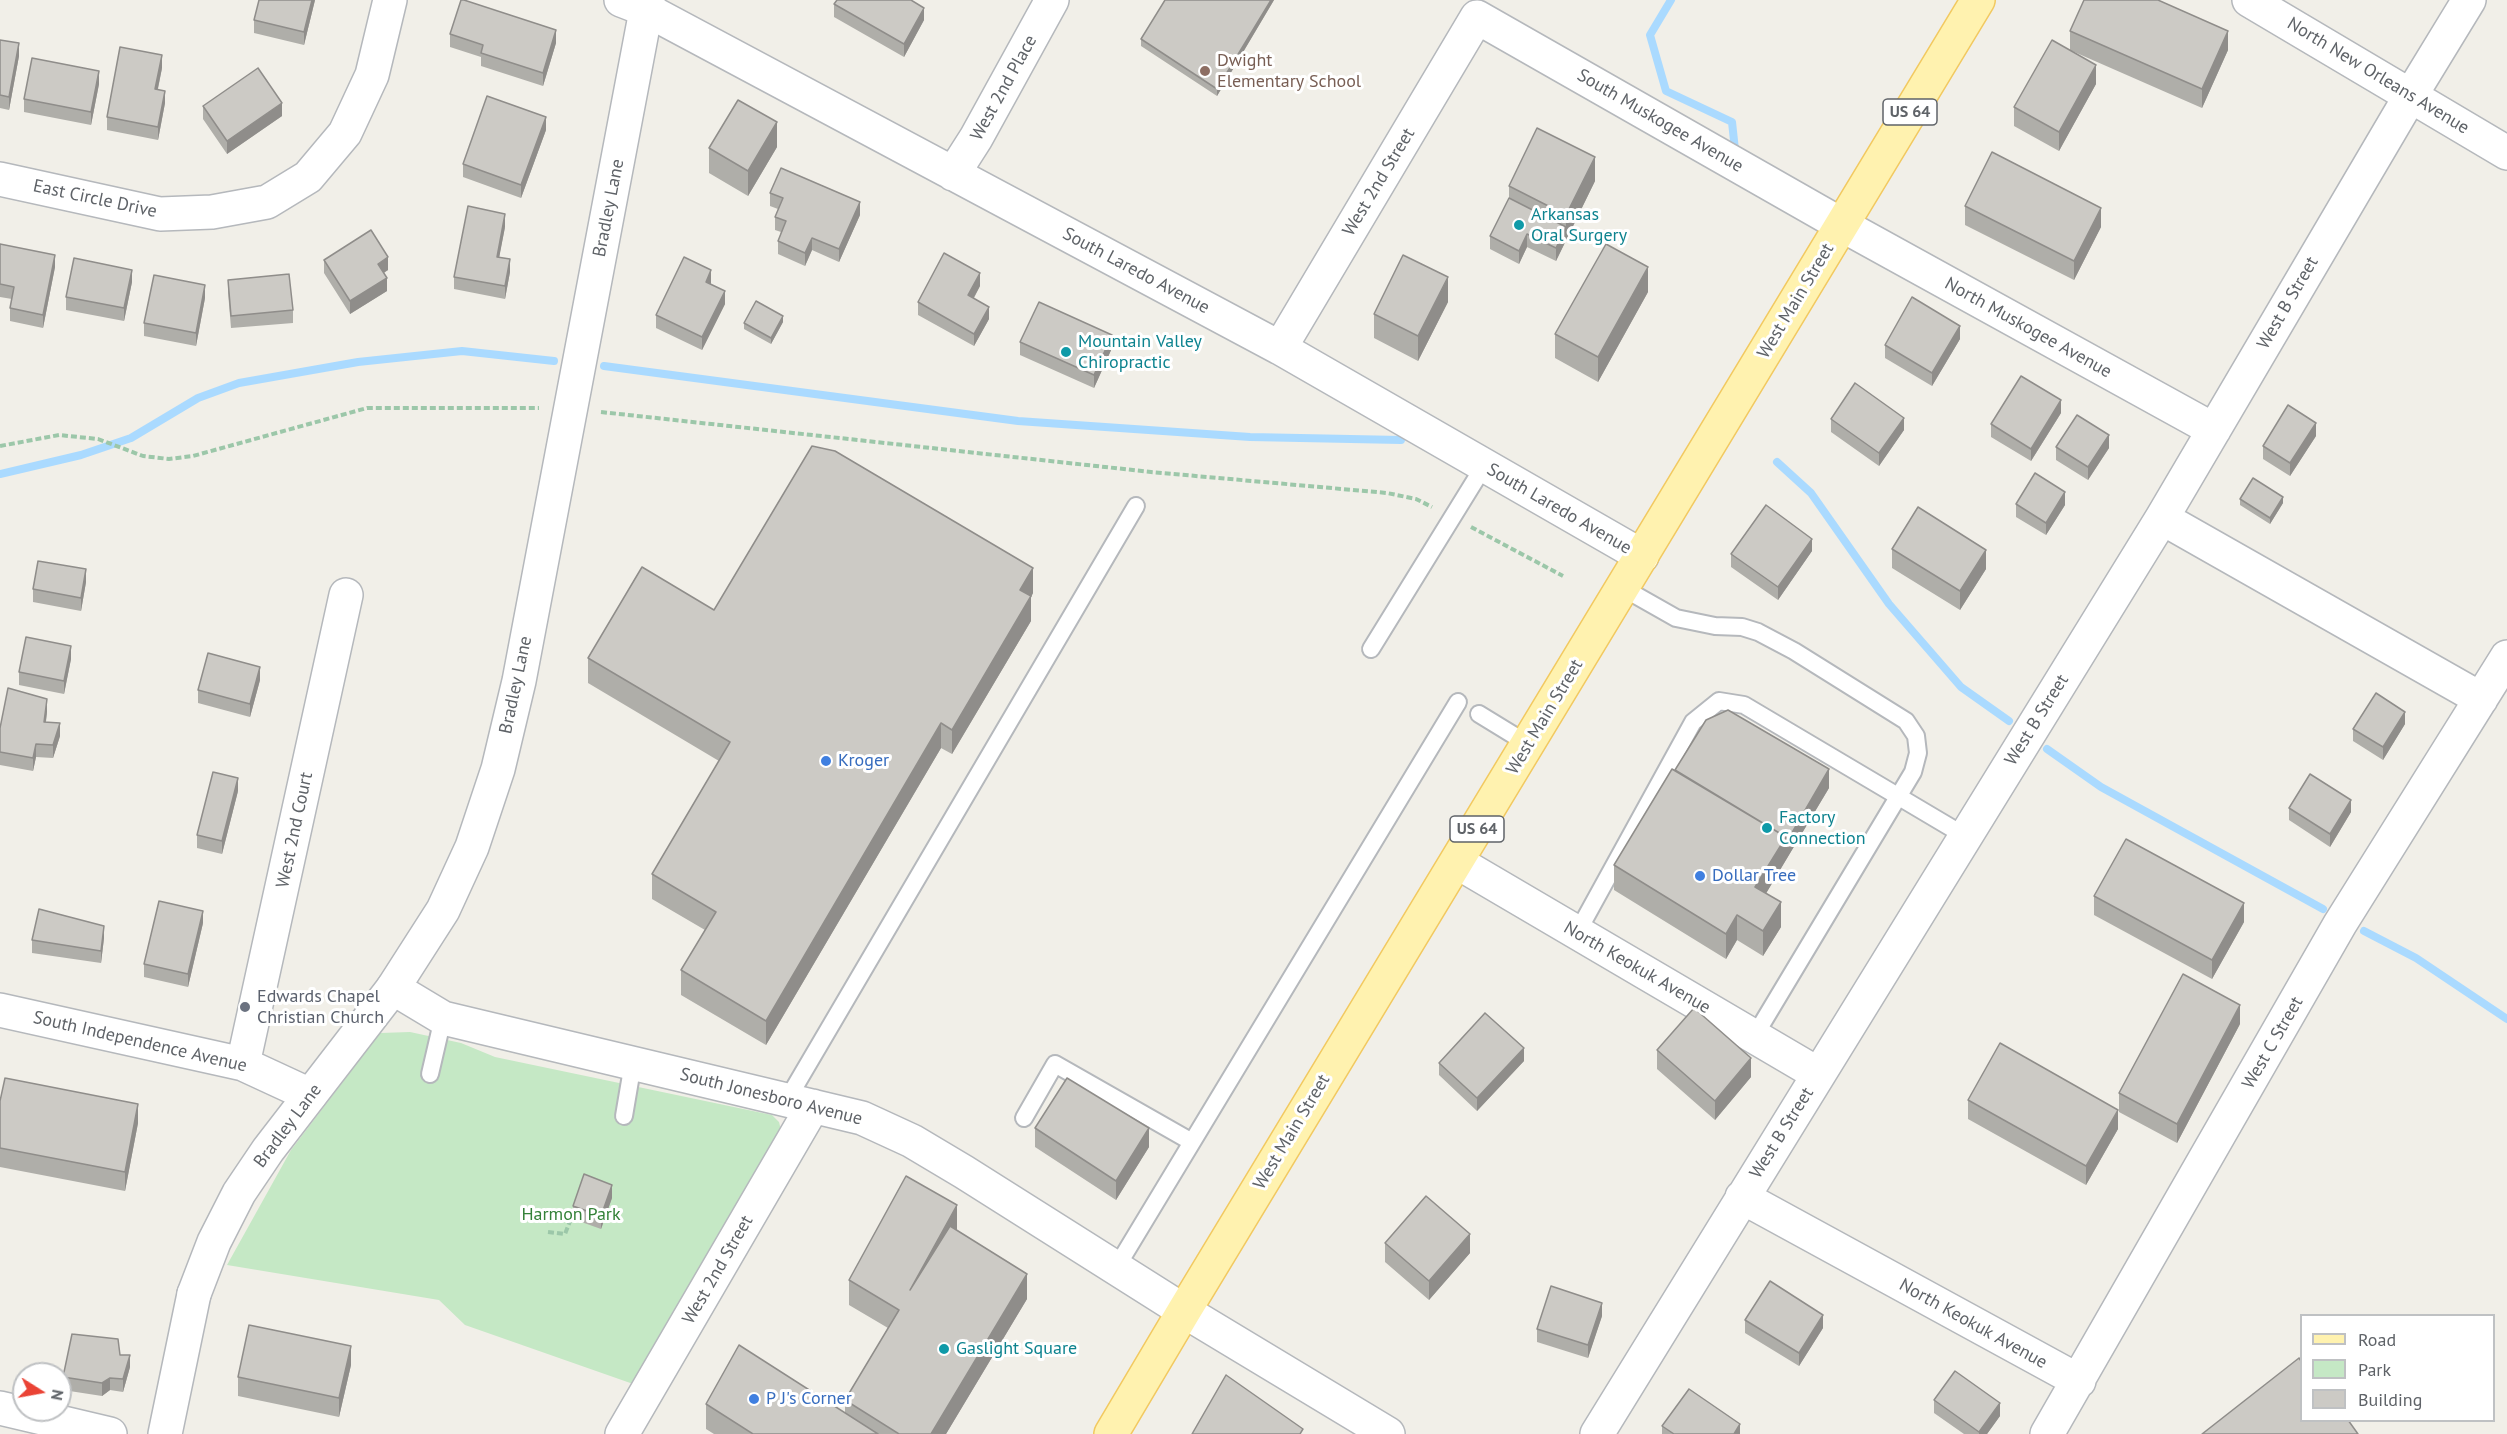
<!DOCTYPE html>
<style>
body{margin:0}
#map{position:relative;width:2507px;height:1434px;overflow:hidden;background:#f1efe8;font-family:"PT Sans",sans-serif}
canvas{display:block}
.legend{position:absolute;left:2300px;top:1314px;width:195px;height:108px;box-sizing:border-box;background:#fff;border:2px solid #bfc1c3;margin:0;padding:8px 10px;list-style:none;font-size:18px;color:#5f6368}
.legend li{display:flex;align-items:center;gap:12px;height:30px}
.legend b{width:30px;border:2px solid #bfc1c3}
.north{position:absolute;left:12px;top:1362px;width:60px;height:60px;box-sizing:border-box;background:#fff;border:2px solid #bfc1c3;border-radius:50%;rotate:101deg;font-size:16px;font-weight:700;line-height:24px;text-align:center;color:#5f6368}
.north::after{content:'';display:block;margin:auto;width:21px;height:27px;background:#ea4335;clip-path:polygon(50% 0,100% 100%,50% 72%,0 100%)}
</style>
<div id="map">
<canvas width="2507" height="1434"></canvas>
<ul class="legend">
<li><b style="height:8px;background:#fff2af"></b>Road</li>
<li><b style="height:16px;background:#c5e8c5"></b>Park</li>
<li><b style="height:16px;background:#cccac5"></b>Building</li>
</ul>
<div class="north">N</div>
</div>
<script>
const ctx = document.querySelector('canvas').getContext('2d');
ctx.lineJoin = 'round';
function fill(path, color) { ctx.fillStyle = color; ctx.fill(path, 'evenodd'); }
const toPath = rows => new Path2D(rows.map(r => 'M' + r).join(''));
function stroke(path, color, width, dash) { ctx.strokeStyle = color; ctx.lineWidth = width; ctx.lineCap = dash ? 'butt' : 'round'; ctx.setLineDash(dash || []); ctx.stroke(path); }
function drawText(font, color, halo, rows, align = 'center') {
  ctx.font = font + ' "PT Sans",sans-serif'; ctx.lineWidth = 6; ctx.setLineDash([]); ctx.textBaseline = 'middle'; ctx.strokeStyle = halo; ctx.fillStyle = color; for (const [text, x, y, turn = 0] of rows) {
    ctx.save(); ctx.translate(x, y); ctx.rotate((+turn || 0) * Math.PI / 180); ctx.textAlign = isNaN(turn) ? turn : align; if (halo) ctx.strokeText(text, 0, 0); ctx.fillText(text, 0, 0); ctx.restore();
  }
}
const green = toPath([
 [410,1032,461,1043,495,1057,772,1115,779,1122,782,1134,636,1385,465,1325,439,1300,227,1265,291,1150,380,1033]
]);
const stream = toPath([
 [1671,0,1650,35,1666,91,1732,122,1735,150],
 [604,366,1018,421,1250,437,1401,440],
 [1777,462,1811,493,1889,604,1961,687,2009,721],
 [0,474,81,455,131,438,198,398,239,383,358,362,462,351,554,361],
 [2047,749,2101,787,2323,909],
 [2364,931,2416,958,2507,1019]
]);
const path = toPath([
 [601,412,1151,472,1387,493,1416,499,1432,507],
 [0,446,59,435,98,439,143,456,169,459,193,456,367,408,539,408],
 [1471,527,1563,576],
 [548,1232,565,1234,574,1211]
]);
const service = toPath([
 [1623,588,1676,618,1715,626,1742,627,1758,632,1794,651,1906,721,1916,736,1918,753,1913,772,1754,1037],
 [1371,649,1484,466],
 [1479,714,1528,744],
 [1577,933,1693,722,1719,701,1744,705,1965,836],
 [430,1074,443,1018],
 [787,1100,1136,506],
 [624,1116,633,1063],
 [1024,1118,1055,1064,1192,1142],
 [1116,1268,1458,702]
]);
const minor = toPath([
 [621,0,647,10,1280,348,1642,556],
 [2249,0,2507,153],
 [953,174,976,138,1052,0],
 [0,179,160,214,212,212,267,202,308,177,345,133,372,75,390,0],
 [1280,348,1477,17,1842,225,2214,430],
 [2162,518,2481,699],
 [1457,862,1818,1074],
 [393,988,443,1018,862,1118,912,1141,964,1172,1184,1311,1388,1434],
 [0,1010,243,1064,310,1095],
 [243,1064,346,595],
 [1742,1197,2079,1381],
 [0,1408,110,1434],
 [165,1434,194,1294],
 [622,1434,813,1106],
 [1597,1434,2162,518,2411,95,2469,0],
 [2047,1434,2340,924,2507,657]
]);
const tertiary = toPath([
 [194,1294,214,1242,239,1193,268,1150,393,988,443,910,472,847,498,769,519,681,648,0]
]);
const primary = toPath([
 [1111,1434,1184,1311,1978,0]
]);
const wall = toPath([
 [315,0,304,45,254,33,254,20],
 [1165,0,1274,0,1217,96,1141,46,1141,39],
 [834,4,924,20,904,57,834,17],
 [2070,31,2228,50,2202,108,2072,51,2096,84,2059,151,2014,126,2014,107,2070,50],
 [450,34,556,43,543,86,481,66,481,57,450,47],
 [0,40,19,56,9,110,0,108],
 [162,68,158,89,165,103,158,140,107,130,107,117],
 [99,84,91,125,24,112,24,99],
 [203,106,282,116,227,154,203,119],
 [546,130,521,198,463,177,463,164],
 [777,147,748,196,709,173,709,148],
 [1595,181,1556,261,1527,247,1519,264,1490,249,1490,236,1509,198,1509,186],
 [770,193,860,215,839,262,812,250,805,266,778,254,778,241,781,232,775,230,775,217,778,209,770,206],
 [1965,206,2101,227,2074,280,1965,225],
 [505,227,499,257,510,272,505,299,454,289,454,277],
 [0,244,55,267,43,328,10,321,10,308,12,299,0,297],
 [324,260,388,270,384,273,387,291,350,314,324,273],
 [228,280,293,310,293,323,231,328,228,292],
 [132,282,124,321,66,310,66,297],
 [711,283,711,284,725,304,702,350,656,328,656,315],
 [980,286,974,298,989,319,974,346,918,315,918,302],
 [1648,292,1598,382,1555,358,1555,334],
 [205,298,196,346,144,336,144,323],
 [1448,302,1418,361,1374,338,1374,314],
 [783,322,771,344,744,329,744,323],
 [1960,339,1932,386,1885,358,1885,345],
 [1020,342,1112,348,1094,388,1020,355],
 [2061,413,2031,461,1991,437,1991,424],
 [1831,419,1904,430,1879,466,1831,432],
 [2316,436,2290,476,2263,459,2263,446],
 [2056,447,2109,448,2088,480,2056,460],
 [2240,499,2283,503,2270,524,2240,505],
 [2016,504,2065,505,2046,535,2016,517],
 [1892,549,1986,569,1960,610,1892,568],
 [1812,551,1778,600,1731,567,1731,554],
 [86,582,81,611,33,602,33,589],
 [1033,593,1031,597,1031,621,952,754,941,748,766,1045,681,995,681,970,705,930,652,899,652,874,719,761,588,683,588,658,714,610],
 [71,659,64,694,19,685,19,672],
 [260,680,250,717,198,703,198,690],
 [47,712,46,722,60,736,53,758,36,757,33,771,0,765,0,728],
 [2405,724,2383,760,2353,741,2353,729],
 [1675,770,1829,788,1766,893,1781,927,1763,956,1737,940,1726,959,1614,890,1614,865],
 [238,791,222,854,197,848,197,835],
 [2289,808,2351,812,2330,847,2289,820],
 [2094,896,2244,922,2212,979,2094,915],
 [203,923,188,987,144,977,144,964],
 [104,938,101,963,32,953,32,940],
 [2240,1024,2177,1143,2119,1112,2119,1093],
 [1657,1050,1751,1077,1715,1120,1657,1069],
 [1524,1061,1477,1111,1439,1075,1439,1063],
 [1968,1100,2118,1129,2086,1185,1968,1119],
 [0,1101,138,1123,125,1191,0,1167],
 [1035,1128,1149,1147,1116,1200,1035,1147],
 [612,1198,601,1229,573,1219,573,1206],
 [957,1230,1027,1299,946,1434,714,1434,706,1429,706,1404,845,1413,845,1400,888,1328,849,1305,849,1280],
 [1385,1243,1470,1253,1429,1300,1385,1262],
 [1602,1316,1588,1358,1537,1342,1537,1329],
 [1745,1320,1823,1328,1799,1366,1745,1333],
 [120,1355,130,1367,123,1392,110,1390,102,1396,63,1390,63,1377],
 [351,1365,339,1417,238,1396,238,1377],
 [1934,1400,2000,1416,1987,1434,1964,1434,1934,1413],
 [1662,1426,1740,1434,1662,1434]
]);
const shadedWall = toPath([
 [312,0,315,0,304,45,304,32],
 [1271,0,1274,0,1217,96,1217,89],
 [924,8,924,20,904,57,904,44],
 [556,30,556,43,543,86,543,73],
 [2228,31,2228,50,2202,108,2202,89],
 [19,43,19,56,9,110,9,97],
 [162,55,162,68,155,102,155,89],
 [2096,65,2096,84,2059,151,2059,132],
 [99,71,99,84,91,125,91,112],
 [165,91,165,103,158,140,158,127],
 [282,103,282,116,227,154,227,141],
 [546,117,546,130,521,198,521,185],
 [777,122,777,147,748,196,748,171],
 [1595,157,1595,181,1556,261,1556,248,1566,227,1566,215],
 [860,202,860,215,839,262,839,249],
 [2101,208,2101,227,2074,280,2074,261],
 [505,214,505,227,497,269,497,257],
 [1527,234,1527,247,1519,264,1519,251],
 [812,238,812,250,805,266,805,253],
 [55,255,55,267,43,328,43,315],
 [388,257,388,270,378,276,378,264],
 [510,259,510,272,505,299,505,286],
 [1648,267,1648,292,1598,382,1598,357],
 [132,270,132,282,124,321,124,308],
 [711,270,711,283,706,295,706,282],
 [980,273,980,286,968,308,968,295],
 [1448,277,1448,302,1418,361,1418,336],
 [387,278,387,291,350,314,350,301],
 [205,285,205,298,196,346,196,333],
 [725,291,725,304,702,350,702,337],
 [989,307,989,319,974,346,974,334],
 [783,316,783,322,771,344,771,338],
 [1960,326,1960,339,1932,386,1932,373],
 [1112,335,1112,348,1094,388,1094,375],
 [2061,400,2061,413,2031,461,2031,449],
 [1904,418,1904,430,1879,466,1879,453],
 [2316,423,2316,436,2290,476,2290,463],
 [2109,435,2109,448,2088,480,2088,467],
 [2065,492,2065,505,2046,535,2046,523],
 [2283,497,2283,503,2270,524,2270,518],
 [1812,539,1812,551,1778,600,1778,587],
 [1986,550,1986,569,1960,610,1960,591],
 [1033,568,1033,593,1031,597,1031,621,952,754,952,730,1020,590],
 [86,569,86,582,81,611,81,598],
 [71,646,71,659,64,694,64,681],
 [260,667,260,680,250,717,250,704],
 [47,699,47,712,44,735,44,722],
 [2405,712,2405,724,2383,760,2383,747],
 [60,723,60,736,53,758,53,745],
 [941,723,941,748,766,1045,766,1021],
 [36,744,36,757,33,771,33,758],
 [1829,769,1829,788,1755,912,1755,887],
 [238,778,238,791,222,854,222,841],
 [2351,800,2351,812,2330,847,2330,834],
 [1781,902,1781,927,1763,956,1763,931],
 [2244,903,2244,922,2212,979,2212,960],
 [203,911,203,923,188,987,188,974],
 [1737,915,1737,940,1726,959,1726,934],
 [104,926,104,938,101,963,101,951],
 [2240,1005,2240,1024,2177,1143,2177,1124],
 [1524,1048,1524,1061,1477,1111,1477,1098],
 [1751,1058,1751,1077,1715,1120,1715,1101],
 [138,1104,138,1123,125,1191,125,1172],
 [2118,1110,2118,1129,2086,1185,2086,1166],
 [1149,1128,1149,1147,1116,1200,1116,1181],
 [612,1185,612,1198,601,1229,601,1216],
 [957,1205,957,1230,910,1315,910,1290],
 [1470,1234,1470,1253,1429,1300,1429,1281],
 [1027,1274,1027,1299,946,1434,931,1434],
 [1602,1303,1602,1316,1588,1358,1588,1345],
 [1823,1315,1823,1328,1799,1366,1799,1353],
 [351,1346,351,1365,339,1417,339,1398],
 [130,1355,130,1367,123,1392,123,1379],
 [110,1378,110,1390,102,1396,102,1383],
 [2000,1403,2000,1416,1987,1434,1979,1434,1979,1432],
 [1740,1424,1740,1434,1734,1434]
]);
const building = toPath([
 [259,0,312,0,304,32,254,20,259,0],
 [461,0,464,0,556,30,543,73,481,53,483,45,450,34,461,0],
 [837,0,911,0,924,8,904,44,834,4,837,0],
 [1165,0,1271,0,1217,89,1141,39,1165,0],
 [2084,0,2158,0,2228,31,2202,89,2070,31,2084,0],
 [0,40,19,43,9,97,0,95,0,40],
 [2052,40,2096,65,2059,132,2014,107,2052,40],
 [120,47,162,55,155,89,165,91,158,127,107,117,120,47],
 [32,58,99,71,91,112,24,99,32,58],
 [258,68,282,103,227,141,203,106,258,68],
 [487,96,546,117,521,185,463,164,487,96],
 [738,100,777,122,748,171,709,148,738,100],
 [1537,128,1595,157,1566,215,1509,186,1537,128],
 [1992,152,2101,208,2074,261,1965,206,1992,152],
 [781,168,860,202,839,249,812,238,805,253,778,241,786,221,775,217,783,198,770,193,781,168],
 [1509,198,1566,227,1556,248,1527,234,1519,251,1490,236,1509,198],
 [468,206,505,214,497,257,510,259,505,286,454,277,468,206],
 [371,230,388,257,378,264,387,278,350,301,324,260,371,230],
 [0,244,55,255,43,315,10,308,14,287,0,284,0,244],
 [1606,244,1648,267,1598,357,1555,334,1606,244],
 [944,253,980,273,968,295,989,307,974,334,918,302,944,253],
 [1403,255,1448,277,1418,336,1374,314,1403,255],
 [684,257,711,270,706,282,725,291,702,337,656,315,684,257],
 [74,258,132,270,124,308,66,297,74,258],
 [289,274,293,310,231,316,228,280,289,274],
 [154,275,205,285,196,333,144,323,154,275],
 [1912,297,1960,326,1932,373,1885,345,1912,297],
 [756,301,783,316,771,338,744,323,756,301],
 [1039,302,1112,335,1094,375,1020,342,1039,302],
 [2021,376,2061,400,2031,449,1991,424,2021,376],
 [1855,383,1904,418,1879,453,1831,419,1855,383],
 [2288,405,2316,423,2290,463,2263,446,2288,405],
 [2077,415,2109,435,2088,467,2056,447,2077,415],
 [812,446,835,451,1033,568,1020,590,1031,596,952,730,941,723,766,1021,681,970,716,912,652,874,730,742,588,658,642,567,714,610,812,446],
 [2035,473,2065,492,2046,523,2016,504,2035,473],
 [2253,478,2283,497,2270,518,2240,499,2253,478],
 [1766,505,1812,539,1778,587,1731,554,1766,505],
 [1918,507,1986,550,1960,591,1892,549,1918,507],
 [38,561,86,569,81,598,33,589,38,561],
 [26,637,71,646,64,681,19,672,26,637],
 [208,653,260,667,250,704,198,690,208,653],
 [8,688,47,699,44,722,60,723,53,745,36,744,33,758,0,752,0,728,8,688],
 [2376,693,2405,712,2383,747,2353,729,2376,693],
 [1728,710,1829,769,1786,843,1786,837,1675,770,1706,720,1728,710],
 [1672,769,1786,837,1755,887,1781,902,1763,931,1737,915,1726,934,1614,865,1672,769],
 [213,772,238,778,222,841,197,835,213,772],
 [2310,774,2351,800,2330,834,2289,808,2310,774],
 [2126,839,2244,903,2212,960,2094,896,2126,839],
 [159,901,203,911,188,974,144,964,159,901],
 [39,909,104,926,101,951,32,940,39,909],
 [2183,974,2240,1005,2177,1124,2119,1093,2183,974],
 [1694,1008,1751,1058,1715,1101,1657,1050,1694,1008],
 [1485,1013,1524,1048,1477,1098,1439,1063,1485,1013],
 [2000,1043,2118,1110,2086,1166,1968,1100,2000,1043],
 [5,1078,138,1104,125,1172,0,1148,0,1101,5,1078],
 [1067,1078,1149,1128,1116,1181,1035,1128,1067,1078],
 [584,1174,612,1185,601,1216,573,1206,584,1174],
 [906,1176,957,1205,910,1290,950,1226,1027,1274,931,1434,899,1434,845,1400,899,1310,849,1280,906,1176],
 [1426,1196,1470,1234,1429,1281,1385,1243,1426,1196],
 [1770,1281,1823,1315,1799,1353,1745,1320,1770,1281],
 [1551,1286,1602,1303,1588,1345,1537,1329,1551,1286],
 [249,1325,351,1346,339,1398,238,1377,249,1325],
 [72,1334,118,1339,120,1355,130,1355,123,1379,110,1378,102,1383,63,1377,72,1334],
 [739,1345,878,1434,753,1434,706,1404,739,1345],
 [2299,1358,2301,1361,2301,1420,2348,1420,2358,1434,2202,1434,2299,1358],
 [1955,1371,2000,1403,1979,1432,1934,1400,1955,1371],
 [1226,1375,1303,1429,1300,1434,1192,1434,1226,1375],
 [1689,1389,1740,1424,1734,1434,1674,1434,1662,1426,1689,1389]
]);
const markers = [
 [1205,71,6,"#8d6e63"],
 [1519,225,6,"#0f9aa8"],
 [1066,352,6,"#0f9aa8"],
 [826,761,6,"#3f7fe0"],
 [1767,828,6,"#0f9aa8"],
 [1700,876,6,"#3f7fe0"],
 [245,1007,6,"#6b7280"],
 [944,1349,6,"#0f9aa8"],
 [754,1399,6,"#3f7fe0"]
];
const shields = [
 [1910,112,54],
 [1477,829,54]
];
const shieldNames = [
 ["US 64",1910,112],
 ["US 64",1477,829]
];
const educationNames = [
 ["Dwight",1217,61],
 ["Elementary School",1217,82]
];
const streetNames = [
 ["North New Orleans Avenue",2378,76,31],
 ["West 2nd Place",1004,88,-61],
 ["South Muskogee Avenue",1660,121,30],
 ["West 2nd Street",1379,182,-59],
 ["East Circle Drive",95,199,12],
 ["Bradley Lane",609,208,-79],
 ["South Laredo Avenue",1136,271,28],
 ["West Main Street",1796,301,-59],
 ["West B Street",2288,303,-60],
 ["North Muskogee Avenue",2028,328,29],
 ["South Laredo Avenue",1559,509,30],
 ["Bradley Lane",516,685,-78],
 ["West Main Street",1545,717,-59],
 ["West B Street",2037,720,-58],
 ["West 2nd Court",295,830,-78],
 ["North Keokuk Avenue",1637,968,30],
 ["South Independence Avenue",140,1042,13],
 ["West C Street",2273,1043,-60],
 ["South Jonesboro Avenue",771,1097,14],
 ["Bradley Lane",288,1126,-53],
 ["West Main Street",1292,1132,-59],
 ["West B Street",1782,1133,-58],
 ["West 2nd Street",718,1270,-60],
 ["North Keokuk Avenue",1973,1324,29]
];
const cultureNames = [
 ["Arkansas",1531,215],
 ["Oral Surgery",1531,236],
 ["Mountain Valley",1078,342],
 ["Chiropractic",1078,363],
 ["Factory",1779,818],
 ["Connection",1779,839],
 ["Gaslight Square",956,1349]
];
const shopNames = [
 ["Kroger",838,761],
 ["Dollar Tree",1712,876],
 ["P J's Corner",766,1399]
];
const worshipNames = [
 ["Edwards Chapel",257,997],
 ["Christian Church",257,1018]
];
const parkNames = [
 ["Harmon Park",571,1215]
];
fill(green, '#c5e8c5');
stroke(stream, '#aadaff', 8);
stroke(service, '#b5b8bc', 20);
stroke(minor, '#b5b8bc', 36);
stroke(tertiary, '#b5b8bc', 36);
stroke(primary, '#f2c960', 36);
stroke(path, '#9cc7a9', 4, [6, 3]);
stroke(service, '#fff', 16);
stroke(minor, '#fff', 33);
stroke(tertiary, '#fff', 33);
stroke(primary, '#fff2af', 33);
fill(wall, '#afaea9');
fill(shadedWall, '#8f8d8a');
fill(building, '#cccac5');
stroke(building, '#8f8d8a', 1.5);
for (const [x, y, r, color] of markers) { const dot = new Path2D(); dot.arc(x, y, r, 0, 2 * Math.PI); ctx.fillStyle = color; ctx.fill(dot); stroke(dot, '#fff', 2); }
for (const [x, y, w] of shields) { const box = new Path2D(); box.roundRect(x - w / 2, y - 13, w, 26, 4.5); ctx.fillStyle = '#fff'; ctx.fill(box); stroke(box, '#5f6368', 1.5); }
drawText('bold 16px', '#5f6368', null, shieldNames);
drawText('18px', '#785e54', '#fff', educationNames, 'left');
drawText('18px', '#5f6368', '#fff', streetNames);
drawText('18px', '#0d838f', '#fff', cultureNames, 'left');
drawText('18px', '#366cbe', '#fff', shopNames, 'left');
drawText('18px', '#5b616d', '#fff', worshipNames, 'left');
drawText('18px', '#348238', '#fff', parkNames);
</script>
